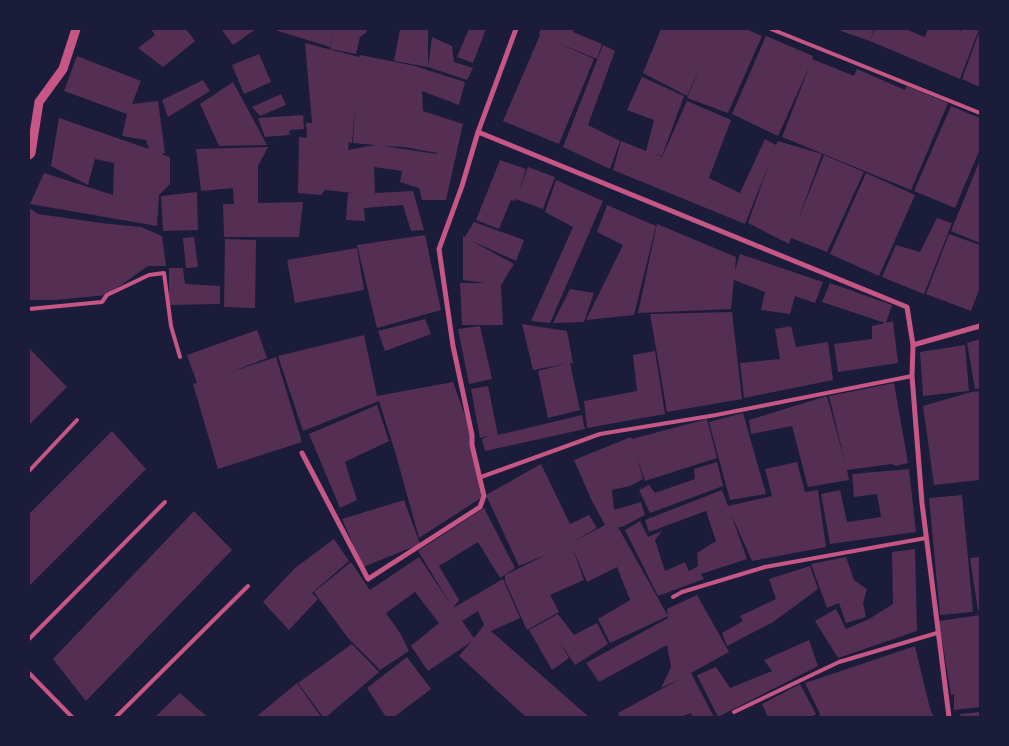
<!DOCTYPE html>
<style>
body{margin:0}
#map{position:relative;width:1009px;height:746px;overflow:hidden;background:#1b1b3a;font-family:"Fira Sans",sans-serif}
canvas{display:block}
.frame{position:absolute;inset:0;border:30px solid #1b1b3a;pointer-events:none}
</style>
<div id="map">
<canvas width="1009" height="746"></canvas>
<div class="frame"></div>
</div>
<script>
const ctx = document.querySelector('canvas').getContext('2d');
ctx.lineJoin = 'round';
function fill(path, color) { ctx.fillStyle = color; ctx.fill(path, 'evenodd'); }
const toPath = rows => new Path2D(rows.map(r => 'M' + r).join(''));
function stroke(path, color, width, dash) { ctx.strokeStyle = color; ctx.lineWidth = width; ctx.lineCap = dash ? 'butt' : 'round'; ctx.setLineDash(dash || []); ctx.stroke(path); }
const building = toPath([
 [151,29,186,29,195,41,163,67,138,48,155,35],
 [221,29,256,29,233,45],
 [272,29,367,29,366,33,360,37,356,54,330,49,334,31,330,47],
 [400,29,428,29,428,67,432,37,452,46,454,62,473,68,467,80,428,67,394,61],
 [469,29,486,29,473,63,457,57],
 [541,29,574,29,573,32,602,44,597,59,556,42,594,59,559,144,503,121,540,35,539,34],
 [661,29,746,29,762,36,728,113,687,98,701,66,687,96,643,73],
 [841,29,874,29,870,41,841,31],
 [875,29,905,29,925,37,928,29,955,29,961,31,962,29,979,29,960,79,870,41],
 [980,30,980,87,962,79],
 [766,36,813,56,812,59,854,76,857,69,905,90,907,86,948,103,911,190,782,137,810,65,778,136,732,114],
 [305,43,359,57,360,55,415,66,465,82,459,105,422,91,423,111,463,124,446,200,422,200,419,188,400,182,402,171,374,167,375,193,413,191,424,230,411,231,403,205,364,208,365,221,346,220,348,193,354,193,325,190,321,195,298,193,299,137,307,138,306,123,312,123],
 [355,105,353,143,375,145,348,150,349,142,352,143],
 [383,146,404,147,437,153,437,154],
 [603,45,615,51,588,125,620,141,610,169,563,147],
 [259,54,271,82,244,94,232,65],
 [77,56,141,81,132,104,158,101,165,153,161,154,170,157,170,184,159,195,157,226,30,204,44,173,113,195,114,163,95,159,88,185,51,166,59,118,149,149,146,140,122,136,127,114,64,91],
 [642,77,684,96,662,156,653,153,662,157,687,101,731,120,709,178,740,193,765,139,776,145,778,141,822,154,797,223,824,155,864,172,827,252,791,238,789,244,748,223,769,164,745,224,613,170,621,141,646,151,654,120,627,110],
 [203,80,210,91,168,117,162,100],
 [233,82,267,145,219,146,200,104],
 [281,94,286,105,260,116,252,107],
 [951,106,980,118,980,149,955,208,914,191],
 [303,115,304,129,290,130,289,135,265,137,258,118],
 [268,147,258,166,258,203,303,202,299,237,224,237,223,204,234,204,233,188,201,191,196,149],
 [500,160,526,169,518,195,528,167,555,177,543,209,516,199,515,201,511,200,499,229,476,220],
 [980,160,980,243,951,231],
 [866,173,915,195,879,276,830,254],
 [556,180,603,201,550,323,531,321,573,227,545,212],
 [197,192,198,230,163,231,161,196],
 [607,205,656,226,634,315,586,320,623,245,597,232],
 [29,208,38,214,101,223,141,227,162,236,166,266,148,266,107,295,55,300,29,300],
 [937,218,952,223,924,294,882,277,896,245,920,252],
 [474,222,524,240,516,261,470,240,514,264,501,285,503,325,462,325,460,283,485,283,463,280,463,236,465,237],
 [657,224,736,257,735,271,740,254,823,282,815,303,795,296,790,314,761,310,765,292,734,280,731,309,638,313],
 [949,234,980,245,980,287,971,311,926,294],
 [425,235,441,310,377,328,357,245],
 [194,237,198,267,186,268,183,238],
 [225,239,256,240,255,308,224,307],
 [357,248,364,290,295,303,287,260],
 [169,268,183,268,185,284,220,286,220,304,169,305],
 [830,283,892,305,886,323,893,321,898,363,838,372,834,344,872,339,872,326,885,323,822,302],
 [570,289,594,293,584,322,553,323],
 [732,312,742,399,667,412,650,314],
 [425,319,431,334,385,351,378,331],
 [522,324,567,331,573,363,570,363,580,410,548,418,538,371,565,364,533,370],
 [480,326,492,379,469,384,458,329],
 [791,326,796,347,828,342,833,380,744,398,740,363,780,359,775,329],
 [257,330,267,358,231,372,276,357,302,442,218,469,193,384,197,383,187,355],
 [364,335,377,396,453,382,472,435,484,496,419,538,396,455,379,401,303,431,278,356],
 [980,339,980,389,975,389,967,343],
 [965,345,969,391,923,396,920,352],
 [29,348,67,387,29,425],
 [655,351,665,414,587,428,584,401,637,391,633,355],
 [894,383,908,463,896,466,892,464,847,470,849,480,808,487,792,426,751,434,749,420,827,396,846,466,829,396],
 [488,386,498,435,582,415,585,429,485,451,482,439,489,436,480,438,471,389],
 [980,391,980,480,934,485,923,406,971,392],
 [377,405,389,441,345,462,357,500,340,508,309,434],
 [743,413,766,494,730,500,709,422],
 [707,419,717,458,645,481,637,458,643,479,630,486,612,490,614,510,641,502,645,515,622,527,618,527,668,616,610,643,598,619,630,600,617,567,587,582,572,547,584,580,550,595,559,612,527,630,505,581,505,575,548,554,519,566,486,495,541,464,570,524,589,515,597,528,571,543,605,525,592,501,574,460,631,437,632,439],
 [112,431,146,469,29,586,29,514],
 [717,462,723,486,650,513,639,490,649,485,655,493,695,479,694,469],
 [797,462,805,492,818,490,826,547,752,561,731,514,747,559,701,574,704,579,658,596,625,530,640,521,648,537,662,531,655,540,665,571,685,562,689,571,698,566,697,553,716,541,706,511,649,532,645,520,722,490,728,506,772,496,765,469],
 [909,469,916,532,830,544,821,494,840,490,847,522,881,517,877,494,854,497,852,474],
 [962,495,973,612,940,615,929,498],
 [404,500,420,544,363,567,342,519],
 [484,508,515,568,500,578,478,542,439,566,459,600,453,608,503,579,520,618,491,631,589,717,526,717,459,656,471,642,428,671,411,646,439,623,415,592,386,613,400,633,409,651,380,670,348,638,314,592,351,562,370,590,419,557,451,605,418,551],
 [478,611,484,625,474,638,462,621],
 [194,511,232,550,86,701,53,659],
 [334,539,349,561,312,593,318,599,289,630,263,602,295,568],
 [915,549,917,631,838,658,815,621,836,609,846,629,869,619,893,604,892,552],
 [846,557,854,580,867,589,863,603,866,617,846,623,839,603,827,608,811,564],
 [980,557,980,611,978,610,970,558],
 [810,566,818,589,773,622,727,646,722,633,743,621,740,616,776,599,769,579],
 [697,595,729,652,691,673,714,717,693,717,691,713,680,717,620,717,618,713,682,678,661,688,671,667,667,645,599,682,586,663,668,618,667,609],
 [558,614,574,635,597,623,608,644,575,665,559,641,569,658,552,670,529,630],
 [980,615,980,707,954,710,954,694,951,695,939,621],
 [809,640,818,666,718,717,697,675,716,667,730,688,772,671,764,660],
 [352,644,379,672,326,717,323,717,298,683],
 [915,646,930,709,934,717,820,717,820,714,805,683],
 [407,657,431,689,394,717,386,717,367,688],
 [297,683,321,717,256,717],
 [800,684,816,714,811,717,768,717,762,704],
 [180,693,198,709,208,717,155,717],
 [980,712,980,717,960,717,960,714]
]);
const service = toPath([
 [771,29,980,113],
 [29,309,102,302,107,295,149,275,164,273,171,326,180,357],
 [29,471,77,420],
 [481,477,600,434,716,415,912,376],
 [673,597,682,592,765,567,926,538],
 [29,639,165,502],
 [29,673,72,717],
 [734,712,839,662,937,633],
 [116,717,248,586]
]);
const minor = toPath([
 [478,132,907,307,913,345,912,376,922,503,949,717],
 [913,345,980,326],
 [302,453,368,579,480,507,484,496,472,445,472,435,453,346,439,249,462,186,478,132,516,29]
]);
const tertiary = toPath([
 [29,155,31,153,39,102,63,69,76,29]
]);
fill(building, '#542f53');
stroke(service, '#c65784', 4);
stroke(minor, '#c65784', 5);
stroke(tertiary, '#c65784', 9);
</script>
